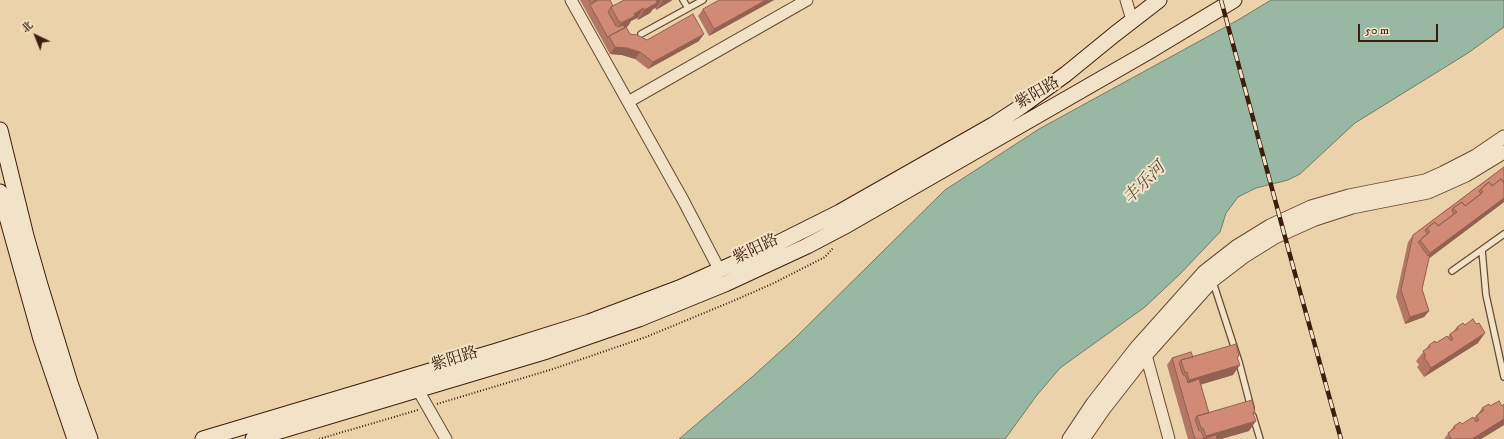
<!DOCTYPE html>
<meta charset="utf-8">
<style>
body{margin:0}
#map{position:relative;width:1504px;height:439px;overflow:hidden;background:#ebd2aa;font-family:"IM FELL DW Pica","Noto Serif SC",serif}
canvas{display:block}
.north{position:absolute;left:16px;top:16px;width:40px;height:40px;-webkit-text-stroke:3px #f2e2c8;paint-order:stroke;rotate:317deg;font-size:11px;font-weight:700;line-height:16px;text-align:center;color:#3d1d0b}
.north::after{content:'';display:block;margin:auto;width:14px;height:18px;background:#3d1d0b;clip-path:polygon(50% 0,100% 100%,50% 72%,0 100%)}
.scale{position:absolute;left:1358px;top:24px;width:80px;height:18px;box-sizing:border-box;border:2px solid #3d1d0b;border-top:0;padding-left:5px;font-size:12px;line-height:14px;white-space:nowrap;color:#3d1d0b;-webkit-text-stroke:3px #f2e2c8;paint-order:stroke}
</style>
<div id="map">
<canvas width="1504" height="439"></canvas>
<div class="north">北</div>
<div class="scale">50 m</div>
</div>
<script>
const ctx = document.querySelector('canvas').getContext('2d');
ctx.lineJoin = 'round';
function fill(path, color) { ctx.fillStyle = color; ctx.fill(path, 'evenodd'); }
const toPath = rows => new Path2D(rows.map(r => 'M' + r).join(''));
function stroke(path, color, width, dash) { ctx.strokeStyle = color; ctx.lineWidth = width; ctx.lineCap = dash ? 'butt' : 'round'; ctx.setLineDash(dash || []); ctx.stroke(path); }
function drawText(font, color, halo, rows, align = 'center') {
  ctx.font = font + ' "IM FELL DW Pica","Noto Serif SC",serif'; ctx.lineWidth = 4; ctx.setLineDash([]); ctx.textBaseline = 'middle'; ctx.strokeStyle = halo; ctx.fillStyle = color; for (const [text, x, y, turn = 0] of rows) {
    ctx.save(); ctx.translate(x, y); ctx.rotate((+turn || 0) * Math.PI / 180); ctx.textAlign = isNaN(turn) ? turn : align; if (halo) ctx.strokeText(text, 0, 0); ctx.fillText(text, 0, 0); ctx.restore();
  }
}
const water = toPath([
 [1271,0,1504,0,1504,27,1468,53,1355,123,1300,174,1288,180,1256,188,1238,197,1226,213,1220,232,1180,274,1145,307,1060,368,1037,395,1005,439,679,439,752,377,794,339,945,190,1039,129,1238,20,1271,0]
]);
const path = toPath([
 [437,404,553,369,646,337,733,301,774,283,825,257,833,248],
 [319,439,418,410]
]);
const service = toPath([
 [683,0,688,8],
 [641,34,703,0],
 [1482,250,1486,295,1504,377],
 [1452,271,1504,234],
 [1213,282,1239,362,1251,408],
 [1253,416,1260,439]
]);
const minor = toPath([
 [571,0,683,200,720,271],
 [1126,0,1132,20],
 [628,102,807,0],
 [1146,355,1169,439],
 [418,390,446,439]
]);
const tertiary = toPath([
 [1069,439,1093,403,1136,348,1204,272,1236,247,1270,226,1311,207,1349,196,1425,181,1443,173,1476,156,1504,137],
 [1083,439,1103,410,1146,355,1213,280,1243,257,1275,237,1315,219,1352,207,1428,192,1466,175,1504,152]
]);
const secondary = toPath([
 [0,130,26,236,40,285,70,383,90,439],
 [0,192,41,339,75,439],
 [203,439,497,351,589,322,679,288,760,252,840,212,993,125,1019,108,1066,74,1115,34,1159,0],
 [253,439,547,351,639,319,725,284,807,246,847,225,1148,52,1234,0]
]);
const rail = toPath([
 [1221,0,1294,270,1341,439]
]);
const wall = toPath([
 [580,0,610,0,613,6,624,0,672,0,671,1,656,10,656,8,653,9,650,13,638,20,637,18,631,21,628,26,625,27,630,34,647,40,699,41,648,69,635,59,622,55,610,54],
 [774,0,709,36,698,16,703,9],
 [1504,167,1504,202,1429,258,1422,289,1429,311,1424,317,1405,324,1396,297,1408,242,1413,235],
 [1457,327,1478,343,1424,377,1417,367,1419,365,1416,361,1429,345,1436,343,1448,337,1450,334,1453,332],
 [1193,357,1238,358,1233,375,1201,384,1209,413,1255,412,1254,414,1249,431,1221,439,1188,439,1167,365,1172,358],
 [1504,404,1504,425,1481,439,1444,439,1454,426,1462,424,1474,418,1478,414,1482,408,1490,406,1502,406]
]);
const shadedWall = toPath([
 [659,0,661,0,656,8,653,9,650,13,638,20,644,10],
 [663,0,672,0,671,1,656,10],
 [766,0,774,0,709,36,714,29],
 [643,8,637,18,631,21,628,26,615,33,621,23,634,14],
 [704,34,699,41,648,69,653,62],
 [615,47,627,48,640,52,635,59,622,55,610,54],
 [1504,198,1504,202,1423,263,1430,253],
 [1429,311,1424,317,1405,324,1410,317],
 [1485,333,1478,343,1424,377,1431,368],
 [1240,365,1233,375,1183,390,1189,380],
 [1504,419,1504,425,1481,439,1472,439],
 [1256,421,1249,431,1221,439,1204,439,1206,436]
]);
const building = toPath([
 [589,0,596,0,591,3,589,0],
 [598,0,610,0,613,6,611,7,608,12,616,26,617,26,618,27,623,25,625,28,609,36,608,38,590,5,598,0],
 [624,0,659,0,656,1,657,3,644,10,643,8,634,14,635,16,621,23,620,21,619,22,611,7,624,0],
 [719,0,766,0,714,29,703,9,719,0],
 [693,14,704,34,653,62,640,52,627,48,615,47,609,36,626,27,630,34,637,35,647,40,693,14],
 [1504,167,1504,183,1501,179,1492,186,1489,182,1481,189,1479,191,1481,194,1465,206,1462,202,1453,208,1452,211,1454,214,1438,226,1435,222,1427,228,1425,230,1427,234,1420,240,1418,242,1428,256,1430,254,1422,289,1429,311,1410,317,1401,290,1413,235,1504,167],
 [1501,179,1504,183,1504,198,1430,253,1420,240,1430,232,1427,228,1435,222,1438,226,1457,212,1453,208,1462,202,1465,206,1483,192,1481,189,1489,182,1492,186,1501,179],
 [1473,319,1476,324,1479,323,1485,333,1431,368,1424,357,1426,356,1423,351,1430,347,1429,345,1435,341,1436,343,1447,336,1451,341,1453,339,1450,334,1458,329,1457,327,1463,323,1465,325,1473,319],
 [1236,344,1239,356,1237,357,1240,365,1189,380,1187,372,1185,373,1181,360,1236,344],
 [1191,352,1193,357,1181,360,1179,363,1183,375,1185,375,1188,383,1199,379,1209,413,1197,416,1195,419,1199,431,1201,430,1204,439,1216,435,1217,439,1195,439,1172,358,1191,352],
 [1252,400,1255,412,1253,413,1256,421,1206,436,1203,428,1201,428,1197,416,1252,400],
 [1499,401,1502,406,1504,404,1504,419,1472,439,1450,439,1451,438,1448,433,1455,428,1454,426,1460,422,1462,424,1473,417,1476,422,1479,420,1476,416,1484,410,1482,408,1489,404,1490,406,1499,401]
]);
const streetNames = [
 ["紫阳路",1038,94,-30],
 ["紫阳路",756,250,-25],
 ["紫阳路",455,360,-17]
];
const waterNames = [
 ["丰乐河",1145,184,-45]
];
fill(water, '#99b8a3');
stroke(water, '#747a66', 1);
stroke(service, '#684a33', 8);
stroke(minor, '#684a33', 13);
stroke(tertiary, '#684a33', 15);
stroke(secondary, '#3d1d0b', 17);
stroke(path, '#3d1d0b', 2, [1, 2]);
stroke(service, '#f2e2c8', 5.5);
stroke(minor, '#f2e2c8', 11);
stroke(tertiary, '#f2e2c8', 13);
stroke(secondary, '#f2e2c8', 15);
stroke(rail, '#3d1d0b', 4.5);
stroke(rail, '#f2e2c8', 3, [9]);
fill(wall, '#b47765');
fill(shadedWall, '#926152');
fill(building, '#d18a75');
stroke(building, '#926152', 1);
drawText('16px', '#3d1d0b', '#f2e2c8', streetNames);
drawText('italic 17px', '#594c39', '#f2e2c8', waterNames);
</script>
